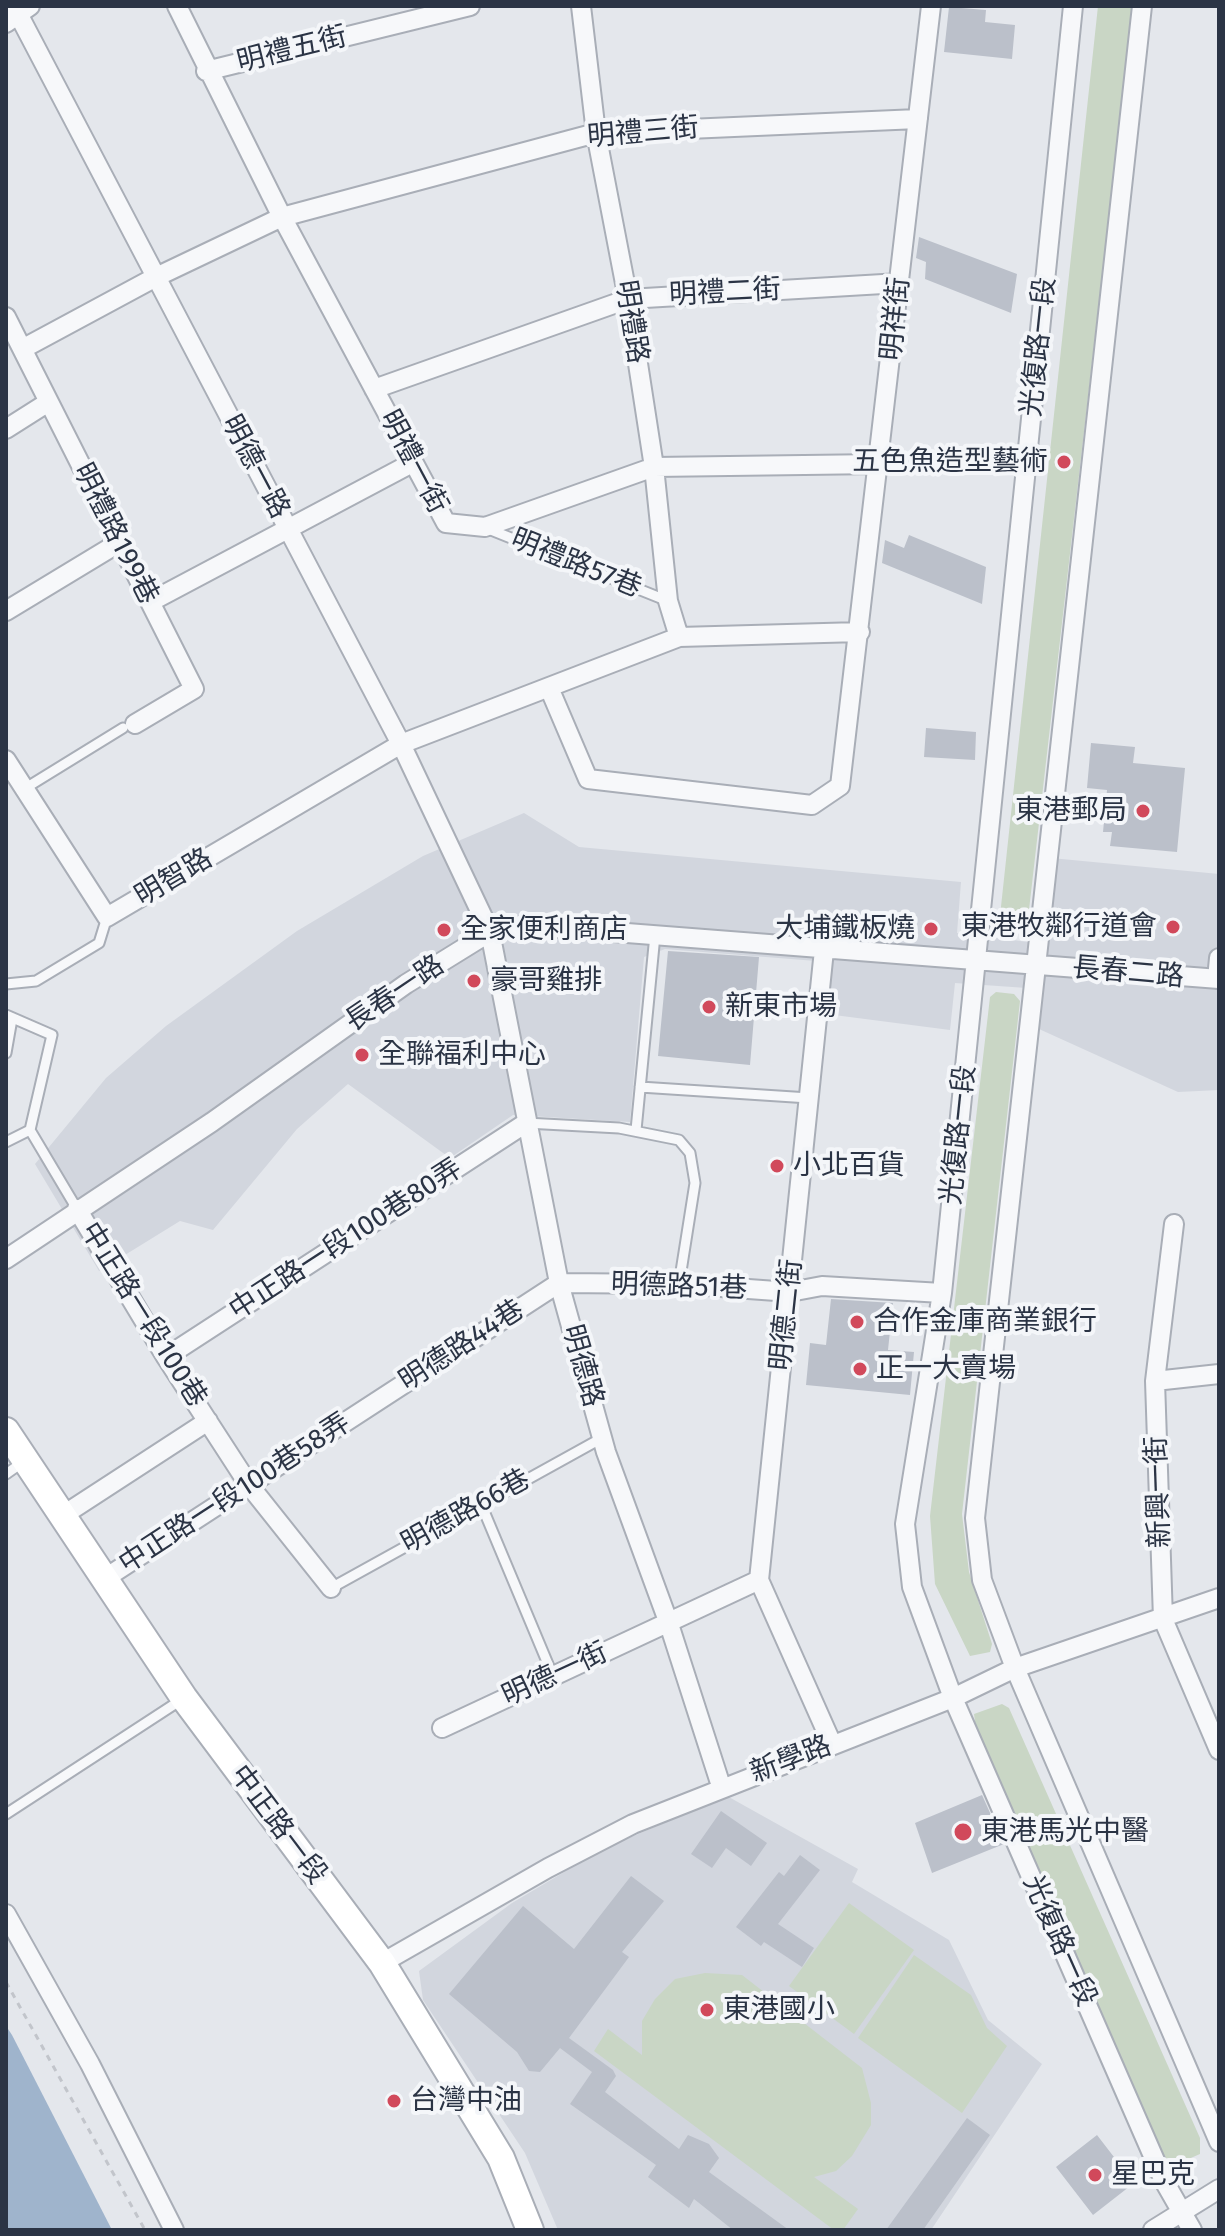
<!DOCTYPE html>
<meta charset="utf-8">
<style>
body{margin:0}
#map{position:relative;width:1225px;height:2236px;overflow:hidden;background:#e4e7ec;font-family:"Fira Sans",sans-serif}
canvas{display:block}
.frame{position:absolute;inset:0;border:8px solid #2b3445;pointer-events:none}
</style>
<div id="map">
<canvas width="1225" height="2236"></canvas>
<div class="frame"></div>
</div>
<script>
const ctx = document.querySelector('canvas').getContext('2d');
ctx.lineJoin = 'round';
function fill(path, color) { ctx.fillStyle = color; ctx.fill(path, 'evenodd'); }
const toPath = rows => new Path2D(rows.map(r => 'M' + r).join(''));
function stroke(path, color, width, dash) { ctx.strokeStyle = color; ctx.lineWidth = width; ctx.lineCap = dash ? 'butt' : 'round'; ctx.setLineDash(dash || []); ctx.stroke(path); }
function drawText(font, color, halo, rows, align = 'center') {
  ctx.font = font + ' "Fira Sans","Noto Sans TC",sans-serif'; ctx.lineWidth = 8; ctx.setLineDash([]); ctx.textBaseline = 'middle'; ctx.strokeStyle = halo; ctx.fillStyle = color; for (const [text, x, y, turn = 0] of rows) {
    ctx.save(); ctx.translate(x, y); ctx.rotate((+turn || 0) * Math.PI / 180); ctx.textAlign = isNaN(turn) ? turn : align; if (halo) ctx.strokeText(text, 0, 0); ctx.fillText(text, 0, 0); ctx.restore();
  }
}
const built = toPath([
 [524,813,579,847,961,882,957,933,1044,944,1051,858,1219,874,1219,1090,1178,1092,1039,1029,1041,989,955,983,950,1030,811,1012,816,961,665,949,644,957,630,1122,513,1115,450,1158,348,1084,297,1129,213,1230,180,1221,99,1271,35,1164,106,1078,166,1026,297,931,423,856],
 [727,1796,858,1869,852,1882,949,1940,988,2020,1042,2064,931,2230,558,2230,525,2153,423,2000,419,1971,512,1903,603,1849]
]);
const green = toPath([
 [1098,6,1133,6,1027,927,999,925],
 [996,992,1014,994,1020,1001,962,1514,969,1572,992,1644,990,1652,970,1656,935,1584,930,1516,990,997],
 [1002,1704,1009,1708,1200,2138,1200,2154,1170,2167,1160,2158,977,1736,974,1714],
 [849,1903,914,1950,854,2034,789,1986],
 [914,1955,971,1995,987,2028,1007,2046,962,2113,858,2038],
 [705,1973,742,1975,862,2068,871,2103,871,2125,852,2156,836,2171,814,2177,858,2209,843,2230,834,2230,594,2051,608,2029,642,2055,642,2021,655,1999,675,1979]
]);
const water = toPath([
 [6,2026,12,2035,112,2230,6,2230]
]);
const building = toPath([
 [949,7,986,10,985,22,1015,25,1012,59,944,52],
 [919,237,1017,274,1011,313,925,279,926,262,916,258],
 [909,535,986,567,982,604,882,563,885,540,904,548],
 [926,728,976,732,975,760,924,757],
 [1091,743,1135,747,1133,763,1185,768,1177,852,1110,846,1112,832,1103,832,1107,790,1087,788],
 [668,951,759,957,750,1065,658,1056],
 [831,1299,893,1303,888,1350,914,1352,910,1395,806,1385,810,1343,826,1345],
 [982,1795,1004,1844,932,1873,915,1823],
 [721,1811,767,1843,751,1866,726,1848,712,1868,691,1854],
 [800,1855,820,1870,778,1924,814,1948,802,1967,764,1942,761,1946,736,1927,779,1872,784,1876],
 [631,1876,664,1901,622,1952,629,1957,569,2038,613,2070,616,2076,605,2092,679,2149,688,2135,709,2144,719,2158,709,2172,789,2230,733,2230,694,2199,689,2208,648,2177,656,2165,570,2104,592,2072,560,2048,540,2072,529,2071,517,2052,449,1994,523,1906,574,1949],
 [967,2118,990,2135,923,2230,886,2230],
 [1097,2135,1134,2183,1093,2215,1056,2167]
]);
const path = toPath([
 [6,1982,145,2230]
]);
const lane = toPath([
 [486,528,668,601],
 [24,789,123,728],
 [6,984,36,981,99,943,107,917],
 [6,1015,52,1035,30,1130,6,1142],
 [6,1053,12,1019],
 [640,1087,809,1098],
 [526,1123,619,1128,679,1140,690,1153,695,1183,679,1284],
 [30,1130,77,1209],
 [636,1130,655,935],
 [6,1474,23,1462],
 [481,1504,553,1676],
 [331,1588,602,1438],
 [6,1814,181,1700]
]);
const street = toPath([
 [14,6,401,744,490,932,559,1283,606,1452,668,1621,721,1786],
 [177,6,282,217,446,523,485,527,654,467,879,464],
 [581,6,596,133,628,299,654,467,668,601,679,637],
 [1073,6,942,1293,905,1524,912,1587,953,1698,1164,2181,1192,2230],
 [1142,6,975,1518,982,1580,1015,1668,1219,2142],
 [6,23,30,6],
 [206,71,470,6],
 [6,317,194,689,135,724],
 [24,348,154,278,282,217,596,133,918,119],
 [374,389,628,299,900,283],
 [6,429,47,403],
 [150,602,412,463],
 [6,611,120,542],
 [550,690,588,779,812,805,840,786,931,6],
 [6,760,107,917,401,744,679,637,860,632],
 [1217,979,1219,958],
 [77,1209,166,1357,249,1485,331,1588],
 [1174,1224,1155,1381,1163,1619,1219,1750],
 [6,1259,212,1122,406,984,490,932,524,925,1219,979],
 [166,1357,526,1123],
 [1155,1381,1219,1374],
 [62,1516,208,1421],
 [104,1579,559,1283,679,1284,790,1292,822,1286,942,1293],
 [759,1580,832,1744],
 [442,1728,759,1580,824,950],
 [6,1914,90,2064,174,2230],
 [382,1963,548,1868,633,1824,953,1698,1015,1668,1219,1598],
 [1153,2230,1219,2189]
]);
const secondary = toPath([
 [6,1431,184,1698,382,1963,501,2158,530,2230]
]);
const markers = [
 [1064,462,8,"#d1495b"],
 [1143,811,8,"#d1495b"],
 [1173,927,8,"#d1495b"],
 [931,929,8,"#d1495b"],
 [444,930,8,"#d1495b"],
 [474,981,8,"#d1495b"],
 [709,1007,8,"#d1495b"],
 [362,1055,8,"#d1495b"],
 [777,1166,8,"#d1495b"],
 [857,1322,8,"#d1495b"],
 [860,1369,8,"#d1495b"],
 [963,1832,10,"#d1495b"],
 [707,2010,8,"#d1495b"],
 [394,2101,8,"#d1495b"],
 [1095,2175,8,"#d1495b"]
];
const streetNames = [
 ["明禮五街",292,50,-14],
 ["明禮三街",643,133,-5],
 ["明禮二街",725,293,-3],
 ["明祥街",896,319,-84],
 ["明禮路",631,322,81],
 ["光復路一段",1039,347,-84],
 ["明禮一街",413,462,62],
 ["明德一路",255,467,62],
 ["明禮路199巷",115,534,63],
 ["明禮路57巷",576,564,22],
 ["明智路",174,878,-31],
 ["長春二路",1128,973,5],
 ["長春一路",395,994,-34],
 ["光復路一段",959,1135,-84],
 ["中正路一段100巷80弄",346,1240,-33],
 ["明德路51巷",679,1287,2],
 ["中正路一段100巷",143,1315,58],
 ["明德二街",787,1315,-84],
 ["明德路44巷",462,1346,-33],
 ["明德路",582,1366,74],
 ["新興一街",1159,1492,-92],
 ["中正路一段100巷58弄",235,1494,-33],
 ["明德路66巷",466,1512,-29],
 ["明德一街",555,1675,-25],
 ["新學路",791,1760,-21],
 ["中正路一段",278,1825,53],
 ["光復路一段",1059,1941,66]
];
const poiNames = [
 ["五色魚造型藝術",1048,462,"right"],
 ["東港郵局",1127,811,"right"],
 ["東港牧鄰行道會",1157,927,"right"],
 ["大埔鐵板燒",915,929,"right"],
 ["全家便利商店",460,930],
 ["豪哥雞排",490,981],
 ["新東市場",725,1007],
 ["全聯福利中心",378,1055],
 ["小北百貨",793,1166],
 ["合作金庫商業銀行",873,1322],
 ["正一大賣場",876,1369],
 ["東港馬光中醫",981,1832],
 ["東港國小",723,2010],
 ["台灣中油",410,2101],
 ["星巴克",1111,2175]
];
fill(built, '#d2d6de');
fill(green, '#c9d6c5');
fill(water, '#9fb4cc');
fill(building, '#bbc0ca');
stroke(lane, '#a9aeb7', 13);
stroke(street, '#a9aeb7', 22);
stroke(secondary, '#a9aeb7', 30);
stroke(path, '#c2c5cb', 3, [6, 6]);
stroke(lane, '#f7f8fa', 9);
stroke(street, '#f7f8fa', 18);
stroke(secondary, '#fff', 26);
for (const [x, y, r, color] of markers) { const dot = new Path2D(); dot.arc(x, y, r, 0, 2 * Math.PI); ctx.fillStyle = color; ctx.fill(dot); stroke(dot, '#f4f6f9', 3); }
drawText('28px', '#2b3445', '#f4f6f9', streetNames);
drawText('28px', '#2b3445', '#f4f6f9', poiNames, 'left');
</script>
